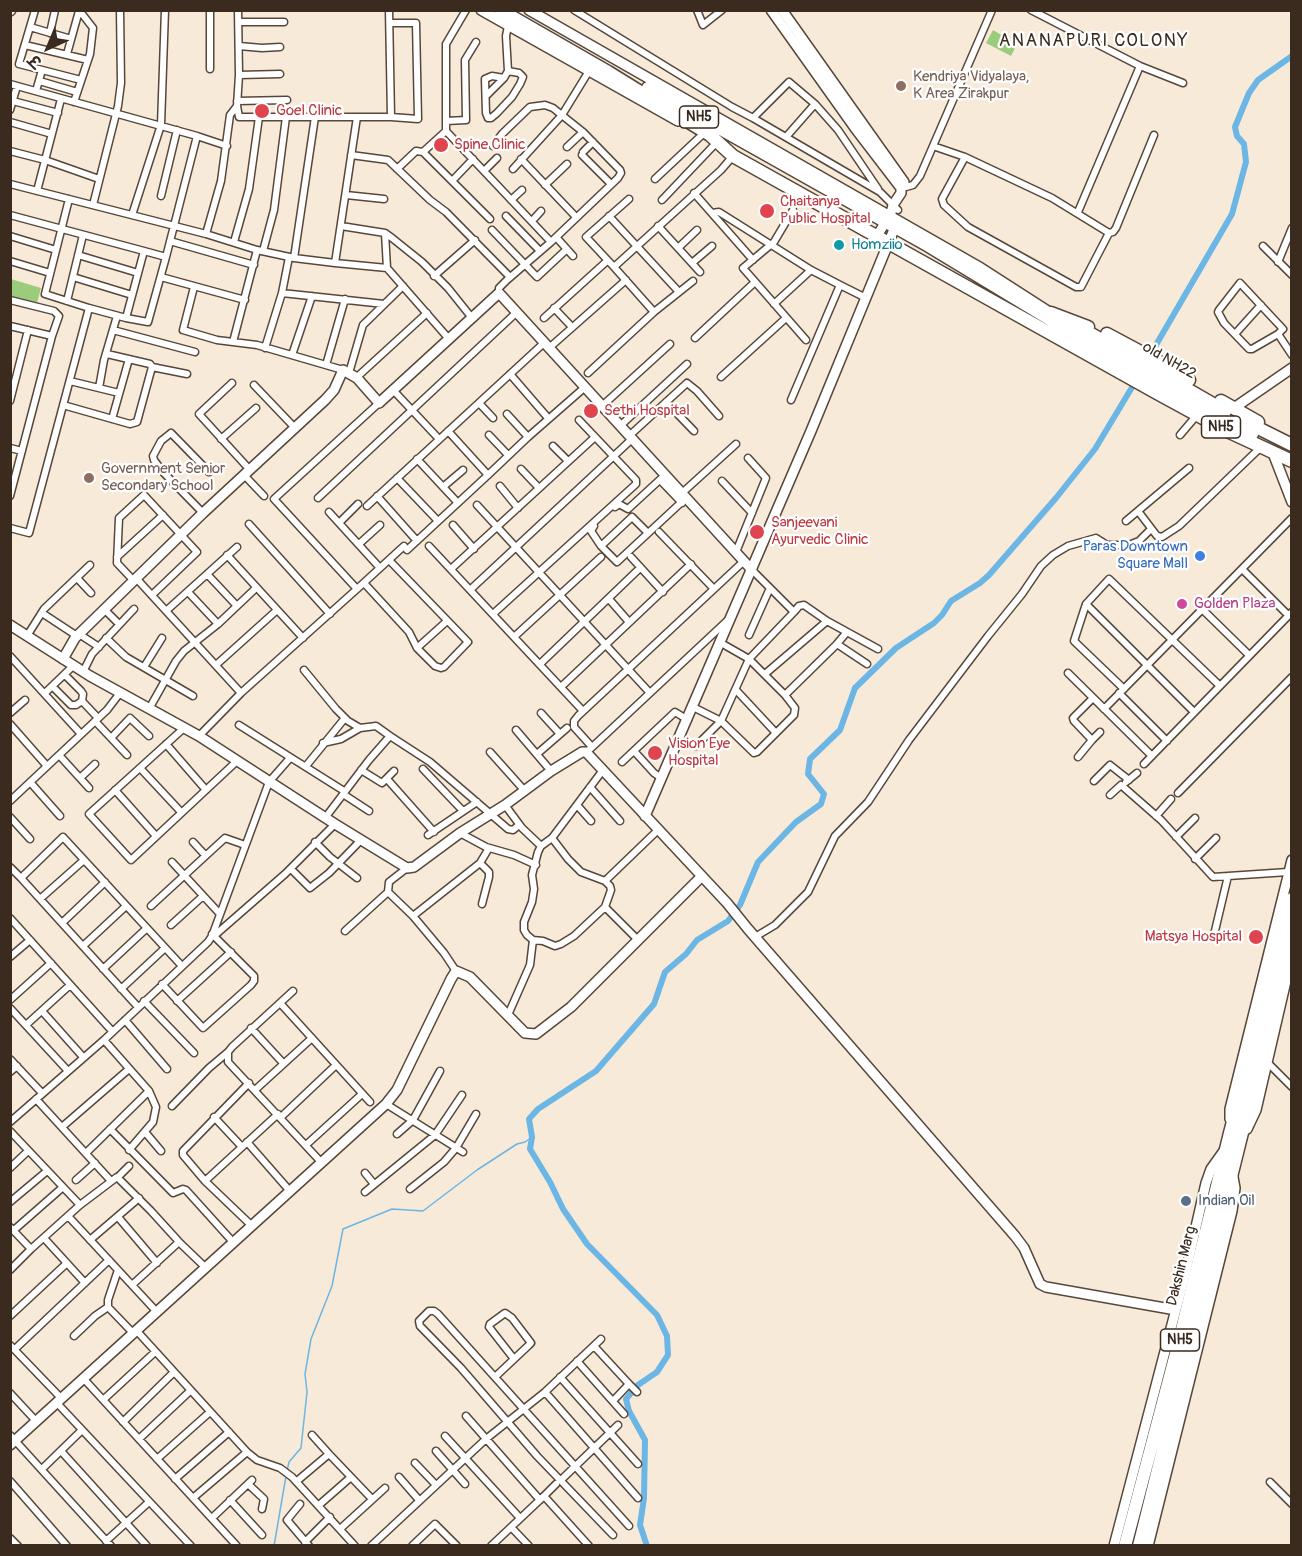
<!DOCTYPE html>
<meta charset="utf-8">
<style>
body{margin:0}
#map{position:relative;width:1302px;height:1556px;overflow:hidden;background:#f8ead8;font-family:Pangolin,"Playpen Sans Deva",sans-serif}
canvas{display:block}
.frame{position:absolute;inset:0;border:12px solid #3b2a1e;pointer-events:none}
.north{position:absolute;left:18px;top:18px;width:60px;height:60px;-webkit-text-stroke:4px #fff;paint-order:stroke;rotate:224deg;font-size:16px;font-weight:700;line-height:24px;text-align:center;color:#3b2a1e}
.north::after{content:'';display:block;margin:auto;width:21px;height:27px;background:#3b2a1e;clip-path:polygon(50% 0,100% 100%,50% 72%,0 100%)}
</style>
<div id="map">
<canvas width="1302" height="1556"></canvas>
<div class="frame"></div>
<div class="north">उ</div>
</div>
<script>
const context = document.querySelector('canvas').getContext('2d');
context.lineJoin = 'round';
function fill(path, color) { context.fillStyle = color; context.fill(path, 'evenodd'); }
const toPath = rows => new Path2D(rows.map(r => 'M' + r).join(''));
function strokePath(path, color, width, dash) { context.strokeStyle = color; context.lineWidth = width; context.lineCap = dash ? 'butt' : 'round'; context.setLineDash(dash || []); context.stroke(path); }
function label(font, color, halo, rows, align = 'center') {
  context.font = font + ' Pangolin,sans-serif'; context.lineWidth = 4.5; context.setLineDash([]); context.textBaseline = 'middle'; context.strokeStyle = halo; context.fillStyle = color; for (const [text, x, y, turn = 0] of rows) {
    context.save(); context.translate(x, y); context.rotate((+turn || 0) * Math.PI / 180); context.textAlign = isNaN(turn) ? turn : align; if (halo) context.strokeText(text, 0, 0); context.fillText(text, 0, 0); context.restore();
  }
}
fill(toPath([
 [993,30,1017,44,1011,56,986,43],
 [11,279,41,288,37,303,11,297]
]), '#9bcc7c');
strokePath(toPath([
 [287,1471,289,1462,301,1448,307,1392,305,1374,311,1339,332,1286,343,1229,392,1209,423,1211,477,1170,517,1144,525,1142,532,1137],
 [274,1546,286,1476]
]), '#6bb6e4', 1.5);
strokePath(toPath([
 [1149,357,1232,214,1246,162,1244,144,1237,136,1235,127,1249,93,1258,80,1292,56],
 [647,1546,640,1525,644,1498,645,1440,629,1411,626,1399,638,1385,657,1372,668,1355,667,1336,657,1315,587,1244,563,1209,550,1182,530,1149,532,1137,529,1119,538,1109,596,1071,654,1004,665,972,686,954,697,940,728,921,740,905,758,862,796,822,821,804,824,794,808,774,810,759,840,730,855,688,896,648,934,623,942,615,951,601,980,583,989,575,1056,498,1095,449,1137,379]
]), '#6bb6e4', 6);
const street = toPath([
 [35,10,19,64,81,80],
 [238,10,239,75,237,106,239,117,391,117,389,10],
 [574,10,732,107,753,118,880,192,898,210],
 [697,10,703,25,722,10],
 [1031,10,1140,66,1183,83],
 [239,22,284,22],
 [390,23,416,23,418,119,391,117],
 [30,27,71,39],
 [50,33,55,10],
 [25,45,88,60],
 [239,46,262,48,280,47],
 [67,54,79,11],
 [210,69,210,10],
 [508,71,519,73,523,77,520,84,512,97,497,113,491,118,488,118,486,113,485,79,492,76,504,78,508,71,506,36,508,26],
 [239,75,280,74],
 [43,82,77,92],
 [10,84,197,136,166,257,144,251,126,318,89,308,29,533,10,528],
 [36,91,42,70],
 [487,95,504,78],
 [13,101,58,113],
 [237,101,287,100],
 [74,102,90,54,93,28,79,10],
 [10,110,17,86],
 [753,118,789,82,815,104],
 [446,121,466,120,465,60,476,42],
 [10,122,52,134],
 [446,131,446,44,466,10],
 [197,136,227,146],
 [786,137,815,104,838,130,878,189],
 [493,146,502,134,530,107,545,105,553,108,583,132,620,170,621,173,618,178,551,242],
 [933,146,965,157,1052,198,1109,233,1113,232,1116,228,1154,135],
 [567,147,583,132],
 [10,151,45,160,99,179],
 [583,152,593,142],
 [351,155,388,160,430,200,446,212,510,277],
 [582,155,611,184],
 [965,157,942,199,944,205,968,227,1076,287,1081,287,1109,233],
 [521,159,576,217],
 [397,169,416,151,423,152],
 [513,169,562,115,589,71],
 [484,171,497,158],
 [655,179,703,134],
 [452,181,473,159],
 [10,184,206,234,221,181,230,115,237,106],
 [545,185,567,164],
 [906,187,913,185,920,176,992,10],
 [37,191,61,99],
 [694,193,753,260],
 [346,195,384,199],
 [161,196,177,130],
 [69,199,45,294,89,308],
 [511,200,522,190],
 [662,200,717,142],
 [93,205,118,106,121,83,120,10],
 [793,210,774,242,743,268,806,340],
 [1078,212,1140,66],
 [712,213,719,212,811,270,840,285],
 [10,215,144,251],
 [132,215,161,125,165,10],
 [506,216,540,251],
 [609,216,679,292],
 [490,219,423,152,446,131,551,242,507,280,499,288,499,293],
 [532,221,541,211],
 [341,226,385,233,392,238,422,262,448,288,472,318],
 [658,226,700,272],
 [492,230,537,277,567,249],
 [385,233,387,268],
 [206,234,257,250,294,258,315,117],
 [10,236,56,250],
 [556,237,573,256],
 [170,241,254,265],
 [234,242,249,189,259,117],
 [1263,246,1292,275],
 [678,248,697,230],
 [263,251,274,210,286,117],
 [78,255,138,273],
 [294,258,335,263,357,117],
 [10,261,50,273],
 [1278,262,1292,228],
 [335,263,387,268,449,339],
 [692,263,712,246],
 [614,267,586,237,629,199],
 [434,276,475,240],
 [73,277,132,295],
 [161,277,245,300],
 [1240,283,1283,329,1278,334,1252,349,1249,349,1224,323,1218,312,1219,310,1240,283],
 [194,287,183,330,217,340,257,345,343,370],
 [282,293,384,304],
 [10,300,54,311,59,316,52,336,10,496],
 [67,301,83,235],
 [774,304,811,270],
 [554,308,572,327],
 [654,312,614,267,721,170,733,156],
 [126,318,148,322,166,257],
 [544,318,607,261],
 [10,326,52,336],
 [113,330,195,352],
 [1235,334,1261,305],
 [1278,334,1292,355],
 [695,338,755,282],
 [233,342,257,250],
 [265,348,282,293,289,257],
 [549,348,626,280],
 [107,354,150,364,152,367,187,374],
 [292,355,312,296],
 [326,365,345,299],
 [349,373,363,325,403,286],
 [588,373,654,312,693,281],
 [510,374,548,418],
 [721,377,786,318],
 [356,378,427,313],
 [70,381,119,393],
 [232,383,199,414,250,470],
 [254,385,295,428],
 [99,388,104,360,117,316],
 [393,390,439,439],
 [791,400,840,285,866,298],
 [10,401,28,330],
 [666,402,694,431],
 [379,403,274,499,357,589,404,546],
 [479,403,493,418],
 [63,405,130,424,137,422,152,367],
 [602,406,670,344],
 [507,414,528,437],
 [112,419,129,359],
 [620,426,687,364],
 [448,431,488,475,528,437,584,388],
 [489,435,508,455],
 [1180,435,1197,415],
 [629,436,687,383,697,391,719,416],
 [221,439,256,408],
 [553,446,568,461],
 [10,448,22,451],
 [417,459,458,503],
 [521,469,539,488],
 [244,475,264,496],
 [397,478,438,521],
 [660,480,682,503],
 [722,481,752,513],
 [500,486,518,508],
 [443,487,463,470],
 [682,493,736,444],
 [377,496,417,541],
 [318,498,517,312],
 [477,505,650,693],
 [367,506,545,342],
 [615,507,619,504,628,509,665,475],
 [1138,511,1157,536,1162,537,1179,526,1261,447],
 [329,512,380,568],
 [203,513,163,472,154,460,153,456,161,441,171,433,209,472],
 [1126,521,1189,468],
 [340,522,358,504],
 [249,524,330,614],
 [453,525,474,549],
 [594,526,591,531,601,546,617,562,686,498],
 [659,532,714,589],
 [359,544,380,525],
 [429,546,583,711],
 [601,546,632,517,648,533],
 [407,550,488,475],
 [736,552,766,478,748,458],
 [227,555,303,638],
 [117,557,163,515],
 [631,557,663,592],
 [451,569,595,437],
 [1242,569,1288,615],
 [207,574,237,606],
 [77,578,91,593],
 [136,578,241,693],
 [133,580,117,563,119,518,144,495,197,552,152,595],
 [364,583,409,632,417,648,435,666,441,668,444,667,468,642,389,560],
 [470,590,632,439],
 [188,592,218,624],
 [609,599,629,622],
 [1086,604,1193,711],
 [104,609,119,624],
 [1202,609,1249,655],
 [166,611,237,547],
 [794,612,799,606,804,605,827,621],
 [42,613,77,636],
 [493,614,636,484,636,480,579,420],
 [79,634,99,647],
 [749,635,770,588],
 [27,636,44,609,90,565],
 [514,637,601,557],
 [106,638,126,657,193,696],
 [837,644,867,664],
 [417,648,447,621],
 [10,656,81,734],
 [540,664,640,568],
 [216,665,276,611],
 [144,667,162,638],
 [304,670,336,709,348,721,360,728,376,726,390,736],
 [83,672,92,654,134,609],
 [1068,673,1152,756],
 [765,674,827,621,878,649],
 [65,675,81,691,83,694,82,701,98,718],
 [53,687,71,705,76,705,82,701],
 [561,687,691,564],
 [1124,689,1074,641,1086,604,1109,579,1219,685],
 [736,690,776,733],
 [45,693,74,665],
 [1119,693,1167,741],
 [785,695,836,645,847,632],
 [693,707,721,721,754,753,757,752,794,715,795,708,785,695,749,659,794,612,752,570],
 [149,709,176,661,184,651,218,624,256,588],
 [1104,709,1292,518],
 [10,713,25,700],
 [541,713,560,734],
 [95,721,127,755],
 [10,724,47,766],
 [239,725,344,791],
 [184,728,89,814,131,860,237,761],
 [516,730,551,771],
 [199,736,241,693,357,589],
 [111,738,130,718,149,736],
 [1092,740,1100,732],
 [323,743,341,739,360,728],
 [166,744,206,790],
 [696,746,721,721,749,659,721,643],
 [592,747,574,727,574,721,578,716,744,561],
 [589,750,728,620],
 [634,751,654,773,660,777],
 [490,752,524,790],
 [537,754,567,728],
 [59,755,89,788],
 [1078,757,1092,740,1074,721,1073,718,1093,698],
 [622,762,675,712,688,720],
 [1144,764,1292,612],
 [306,766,345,718],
 [140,768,181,812],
 [423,769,463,811],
 [361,770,382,783,394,771],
 [603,770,552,838,568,859,581,872,605,881,658,830],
 [80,778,95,764],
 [387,779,434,832],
 [1094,781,1110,765,1129,780],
 [30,782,60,816],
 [1126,782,1137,773],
 [590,787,620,821],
 [115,790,156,836],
 [1178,793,1292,677],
 [343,794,369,811],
 [1110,795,1121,785,1161,820,1213,877,1288,872],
 [10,801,107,710,120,693],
 [505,805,522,828,541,846],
 [577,805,591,821],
 [1156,816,1171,799],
 [10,817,30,839],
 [325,818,369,760,390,736,430,762,508,829,513,830,519,825],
 [460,833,486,847,514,855,536,865],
 [428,835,477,802],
 [1176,837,1195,818],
 [552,838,541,846,538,852,532,875,534,889,532,902,524,922,524,930,527,935,533,940,543,941,555,946,561,944,574,936,605,907],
 [193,842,205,855],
 [315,842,330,857,357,878],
 [1195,859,1216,838],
 [172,862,220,914],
 [10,867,21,878],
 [407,868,389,882,388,892,413,916,444,953,456,971],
 [291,869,310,888,329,873,361,840],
 [605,881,610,886,611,890,605,907,638,940],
 [40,899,84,860],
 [482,904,489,877,489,872,480,863,489,848],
 [151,906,225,838,245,845],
 [413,916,480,863],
 [10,918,112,1031],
 [62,923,105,882],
 [171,925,203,896],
 [345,931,388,892],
 [1214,935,1228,876],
 [214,936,285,874,335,824],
 [755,937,775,925,808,892,835,836,868,802,909,740,988,636,1022,594,1041,566,1053,555,1068,546,1096,538,1107,545,1129,545,1139,541,1151,529],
 [83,946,126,906],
 [10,957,30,940],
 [103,969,147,928],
 [162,984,203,1028,251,985,254,981,254,976,212,934],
 [121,989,165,948],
 [293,991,232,1047,228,1052,228,1062,321,1162],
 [10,1000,51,963],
 [144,1001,194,1053],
 [177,1001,231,952],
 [280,1003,370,1102],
 [138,1007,21,878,63,837,181,965],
 [10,1008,68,1071],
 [42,1011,83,1057],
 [508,1015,530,965,533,940],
 [125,1020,167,1069],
 [26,1025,70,985],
 [251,1028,283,1063],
 [104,1040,149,1091,156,1107,153,1122,129,1150],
 [10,1059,42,1093],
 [1267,1062,1292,1087],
 [10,1072,17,1066],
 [249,1083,183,1151,183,1155,205,1181,251,1225],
 [255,1090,312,1038],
 [36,1099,111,1181],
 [386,1104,463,1152],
 [172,1106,209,1068,228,1052],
 [214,1117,242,1147],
 [280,1118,336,1065],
 [10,1122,104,1040,208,942,212,936,269,782,290,758],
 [62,1127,129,1069],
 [110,1129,173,1193,183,1189,186,1190,233,1242],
 [10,1131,80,1205],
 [145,1132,161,1151],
 [397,1134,413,1120,440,1071],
 [247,1142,289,1190],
 [306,1145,362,1094],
 [86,1153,149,1091],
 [10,1168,28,1151],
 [365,1173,374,1184],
 [118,1177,129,1166],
 [76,1180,95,1163],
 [205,1181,278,1114],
 [410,1189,444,1162,456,1148,476,1114],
 [365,1192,435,1135,462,1095],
 [10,1202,47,1171],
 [68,1216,156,1311],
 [118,1217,157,1263],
 [10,1227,31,1249,10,1270],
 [14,1230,63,1187],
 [44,1238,85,1283],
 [90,1240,139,1198],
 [31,1249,80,1205,117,1177,151,1211,181,1244,205,1267],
 [118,1270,108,1300,108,1307,133,1333],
 [132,1285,179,1242],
 [10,1316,67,1263],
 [136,1330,247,1452,257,1460,280,1468,292,1477,355,1546],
 [74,1336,95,1316,108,1307],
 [10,1345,61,1398],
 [594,1346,629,1384,613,1401],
 [15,1349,109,1260],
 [577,1361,624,1414],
 [495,1377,529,1345,531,1343,512,1318,505,1313,490,1324,489,1327,514,1359],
 [560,1377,638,1464],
 [83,1378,237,1546],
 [629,1384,637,1392],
 [545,1392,638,1498],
 [10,1393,36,1421],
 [103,1400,155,1352],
 [56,1402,191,1546],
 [466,1416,540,1500],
 [123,1422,174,1372],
 [10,1435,111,1546],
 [312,1435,329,1454],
 [445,1436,520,1518],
 [139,1439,190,1391],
 [61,1451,147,1546],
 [436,1451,465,1484],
 [157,1459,210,1412],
 [415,1463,436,1485],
 [42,1469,82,1430],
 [399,1477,419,1500],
 [175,1479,229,1432],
 [561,1480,618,1425],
 [10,1481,67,1546],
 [297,1481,329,1454,372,1499],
 [1270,1482,1292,1504],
 [248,1484,264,1499,262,1509],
 [544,1496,556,1484],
 [193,1498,247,1452],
 [230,1500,262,1535],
 [300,1504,287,1520,309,1546],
 [319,1505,351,1477],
 [212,1518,252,1480],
 [511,1527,529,1546],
 [340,1529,385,1488],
 [613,1535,537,1456,461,1368,420,1326,419,1321,429,1311,434,1311,438,1314,629,1526],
 [10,1538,18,1546],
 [106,1541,149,1502],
 [305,1542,330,1517],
 [371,1546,486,1439,545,1392,601,1339],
 [412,1546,435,1524,457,1546],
 [491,1546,544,1496,589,1546]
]);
const secondary = toPath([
 [481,10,678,121],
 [529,10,981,268,1051,313],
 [771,10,855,128,901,188,901,193,893,205,891,213,877,236],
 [782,10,904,182],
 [10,11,11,10],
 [1234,408,1292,368],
 [1273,453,1292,502],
 [10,625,90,676,199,736,335,824,407,868,414,867,460,833,505,805,551,771,582,752,586,752,727,903,748,929,1015,1236,1024,1248,1040,1284,1046,1287,1176,1310],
 [63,659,75,638,203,513,325,400,334,390,343,370,357,378,379,403,499,293,752,570],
 [645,816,811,431,895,227],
 [1230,1119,1230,1109,1292,860],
 [1247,1129,1256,1110,1289,968],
 [10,1445,386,1104,397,1090,451,979,456,971,470,977,525,1033,536,1034,571,1007,701,877],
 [1114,1546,1185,1275,1206,1183,1211,1169,1226,1148],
 [1148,1546,1232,1211,1235,1188,1233,1177]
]);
const highway = toPath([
 [500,10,608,72,710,135,733,156,1157,393,1223,429,1292,461],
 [648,88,929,246,1101,350,1252,434],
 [1051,313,1088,327],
 [1079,327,1225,411],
 [1107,334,1165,365,1189,380],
 [1221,401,1258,422],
 [1246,422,1292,445],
 [1125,1546,1177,1350,1230,1133,1292,899],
 [1139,1546,1292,932]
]);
strokePath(street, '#57473a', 9);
strokePath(secondary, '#57473a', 12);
strokePath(highway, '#57473a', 15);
strokePath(street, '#fff', 6);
strokePath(secondary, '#fff', 9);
strokePath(highway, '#fff', 12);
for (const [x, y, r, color] of [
 [901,86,6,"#8d6e63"],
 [262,111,8,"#e0444e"],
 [441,145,8,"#e0444e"],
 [767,211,8,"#e0444e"],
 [839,245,6,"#0f9aa8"],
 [591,411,8,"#e0444e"],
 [89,478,6,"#8d6e63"],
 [757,532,8,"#e0444e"],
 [1200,556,6,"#3f7fe0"],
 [1182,604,6,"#d1479c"],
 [655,753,8,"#e0444e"],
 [1256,937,8,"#e0444e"],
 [1186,1201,6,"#5c6f8a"]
]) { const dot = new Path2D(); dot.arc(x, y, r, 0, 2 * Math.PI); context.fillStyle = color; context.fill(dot); strokePath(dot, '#fff', 2); }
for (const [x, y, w] of [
 [699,117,39],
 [1221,427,39],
 [1180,1340,39]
]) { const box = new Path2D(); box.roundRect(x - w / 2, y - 11, w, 22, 4.5); context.fillStyle = '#fff'; context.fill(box); strokePath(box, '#3b2a1e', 1.5); }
label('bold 14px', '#3b2a1e', null, [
 ["NH5",699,117],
 ["NH5",1221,427],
 ["NH5",1180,1340]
]);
label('15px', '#785e54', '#fff', [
 ["Kendriya Vidyalaya,",913,77],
 ["K Area Zirakpur",913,94],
 ["Government Senior",101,469],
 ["Secondary School",101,486]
], 'left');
label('15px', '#be3a42', '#fff', [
 ["Goel Clinic",276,111],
 ["Spine Clinic",454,145],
 ["Chaitanya",780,202],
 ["Public Hospital",780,219],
 ["Sethi Hospital",604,411],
 ["Sanjeevani",771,523],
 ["Ayurvedic Clinic",771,540],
 ["Vision Eye",668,744],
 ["Hospital",668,761],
 ["Matsya Hospital",1242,937,"right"]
], 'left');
label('15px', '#0d838f', '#fff', [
 ["Homziio",851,245]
], 'left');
label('15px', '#3b2a1e', '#fff', [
 ["old NH22",1169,361,30],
 ["Dakshin Marg",1182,1266,-76]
]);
label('15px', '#366cbe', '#fff', [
 ["Paras Downtown",1188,547],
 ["Square Mall",1188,564]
], 'right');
label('15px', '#b23c85', '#fff', [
 ["Golden Plaza",1194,604]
], 'left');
label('15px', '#4e5e75', '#fff', [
 ["Indian Oil",1198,1201]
], 'left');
context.letterSpacing = '1.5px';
label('18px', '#3b2a1e', '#fff', [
 ["ANANAPURI COLONY",1094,41]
]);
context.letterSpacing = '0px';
</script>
